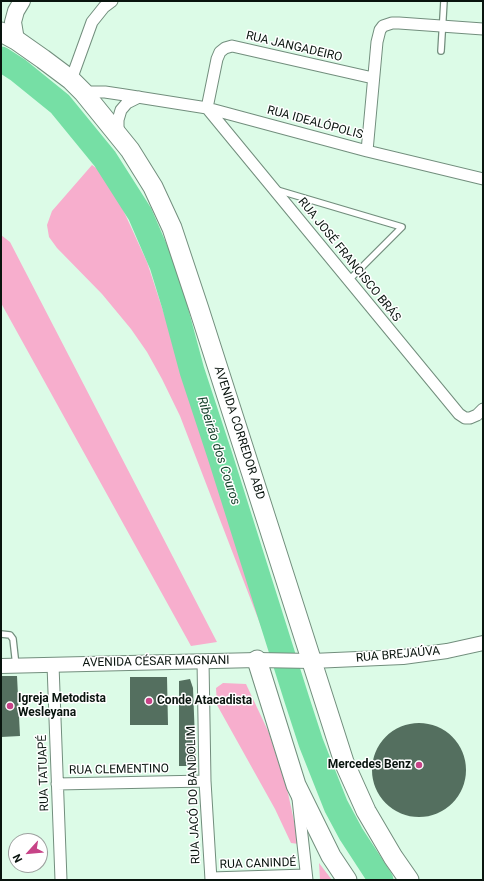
<!DOCTYPE html>
<meta charset="utf-8">
<style>
body{margin:0}
#map{position:relative;width:484px;height:881px;overflow:hidden;background:#dcfbe7;font-family:Roboto,sans-serif}
canvas{display:block}
.frame{position:absolute;inset:0;border:2px solid #09140e;pointer-events:none}
.north{position:absolute;left:8px;top:833px;width:40px;height:40px;box-sizing:border-box;background:#fff;border:1px solid #9da19f;border-radius:50%;rotate:243deg;font-size:11px;font-weight:700;line-height:16px;text-align:center;color:#09140e}
.north::after{content:'';display:block;margin:auto;width:14px;height:18px;background:#c74387;clip-path:polygon(50% 0,100% 100%,50% 72%,0 100%)}
</style>
<div id="map">
<canvas width="484" height="881"></canvas>
<div class="frame"></div>
<div class="north">N</div>
</div>
<script>
const context = document.querySelector('canvas').getContext('2d');
context.lineJoin = 'round';
function fill(path, color) { context.fillStyle = color; context.fill(path, 'evenodd'); }
const toPath = rows => new Path2D(rows.map(r => 'M' + r).join(''));
function strokePath(path, color, width, dash) { context.strokeStyle = color; context.lineWidth = width; context.lineCap = dash ? 'butt' : 'round'; context.setLineDash(dash || []); context.stroke(path); }
function label(font, color, halo, rows, align = 'center') {
  context.font = font + ' Roboto,sans-serif'; context.lineWidth = 3; context.setLineDash([]); context.textBaseline = 'middle'; context.strokeStyle = halo; context.fillStyle = color; for (const [text, x, y, turn = 0] of rows) {
    context.save(); context.translate(x, y); context.rotate((+turn || 0) * Math.PI / 180); context.textAlign = isNaN(turn) ? turn : align; if (halo) context.strokeText(text, 0, 0); context.fillText(text, 0, 0); context.restore();
  }
}
fill(toPath([
 [92,165,103,173,114,190,147,262,169,329,189,397,271,632,264,634,180,416,162,379,147,352,131,329,102,294,57,248,49,237,47,225,52,211],
 [1,235,10,242,217,642,191,646,1,303],
 [223,683,246,684,269,733,288,793,299,844,291,843,275,809,217,705,216,688],
 [319,863,332,880,320,880]
]), '#f7aecd');
strokePath(toPath([
 [1,59,18,70,60,104,105,159,140,214,162,265,174,304,192,371,220,456,297,700,311,743,336,806,351,834,381,880]
]), '#76dfa5', 25);
fill(toPath([
 [1,676,17,676,20,736,1,737],
 [130,677,167,677,168,725,130,725],
 [190,679,193,688,196,766,179,766,179,681],
 '372 770a47 47 0 1 1 94 0a47 47 0 1 1-94 0Z'
]), '#546f5f');
const service = toPath([
 [441,51,444,1],
 [277,190,402,227,349,280],
 [1,634,10,635,13,639,16,666]
]);
const minor = toPath([
 [373,78,232,46,225,48,220,52,217,59,207,108,459,414,465,418,470,418,477,415,483,409],
 [71,80,92,22,104,7,112,1],
 [83,92,105,92,125,95,207,108,367,151,483,179],
 [118,134,118,120,121,110,127,103,139,97],
 [367,151,377,42,380,30,383,26,392,23,399,23,483,29],
 [203,661,205,781,211,880],
 [53,665,61,880],
 [57,784,205,781],
 [298,799,307,880],
 [211,878,306,875]
]);
const tertiary = toPath([
 [1,666,257,660,312,661,403,657,447,651,483,643]
]);
const secondary = toPath([
 [16,40,13,22,16,11,22,1]
]);
const trunk = toPath([
 [1,32,16,40,43,59,71,80,83,92,130,150,153,187,172,228,199,309,344,762,366,811,393,857,409,880],
 [257,660,296,785,331,856,347,880]
]);
strokePath(service, '#728e7d', 8);
strokePath(minor, '#728e7d', 13);
strokePath(tertiary, '#728e7d', 16);
strokePath(secondary, '#728e7d', 18);
strokePath(trunk, '#728e7d', 21);
strokePath(service, '#fff', 5.5);
strokePath(minor, '#fff', 11);
strokePath(tertiary, '#fff', 14);
strokePath(secondary, '#fff', 16);
strokePath(trunk, '#fff', 19);
for (const [x, y, r, color] of [
 [149,701,4,"#c74387"],
 [10,706,4,"#c74387"],
 [419,765,4,"#c74387"]
]) { const dot = new Path2D(); dot.arc(x, y, r, 0, 2 * Math.PI); context.fillStyle = color; context.fill(dot); strokePath(dot, '#fff', 1.5); }
label('12px', '#09140e', '#fff', [
 ["RUA JANGADEIRO",294,47,13],
 ["RUA IDEALÓPOLIS",315,123,15],
 ["RUA JOSÉ FRANCISCO BRÁS",349,260,51],
 ["AVENIDA CORREDOR ABD",239,433,72],
 ["RUA BREJAÚVA",398,655,-5],
 ["AVENIDA CÉSAR MAGNANI",156,662,-1],
 ["RUA CLEMENTINO",119,770,-1],
 ["RUA TATUAPÉ",44,773,-92],
 ["RUA JACÓ DO BANDOLIM",194,795,-92],
 ["RUA CANINDÉ",258,864,-2]
]);
label('bold 12px', '#09140e', '#fff', [
 ["Igreja Metodista",18,699],
 ["Wesleyana",18,713],
 ["Conde Atacadista",157,701],
 ["Mercedes Benz",411,765,"right"]
], 'left');
label('italic 13px', '#123f28', '#fff', [
 ["Ribeirão dos Couros",218,451,72]
]);
</script>
